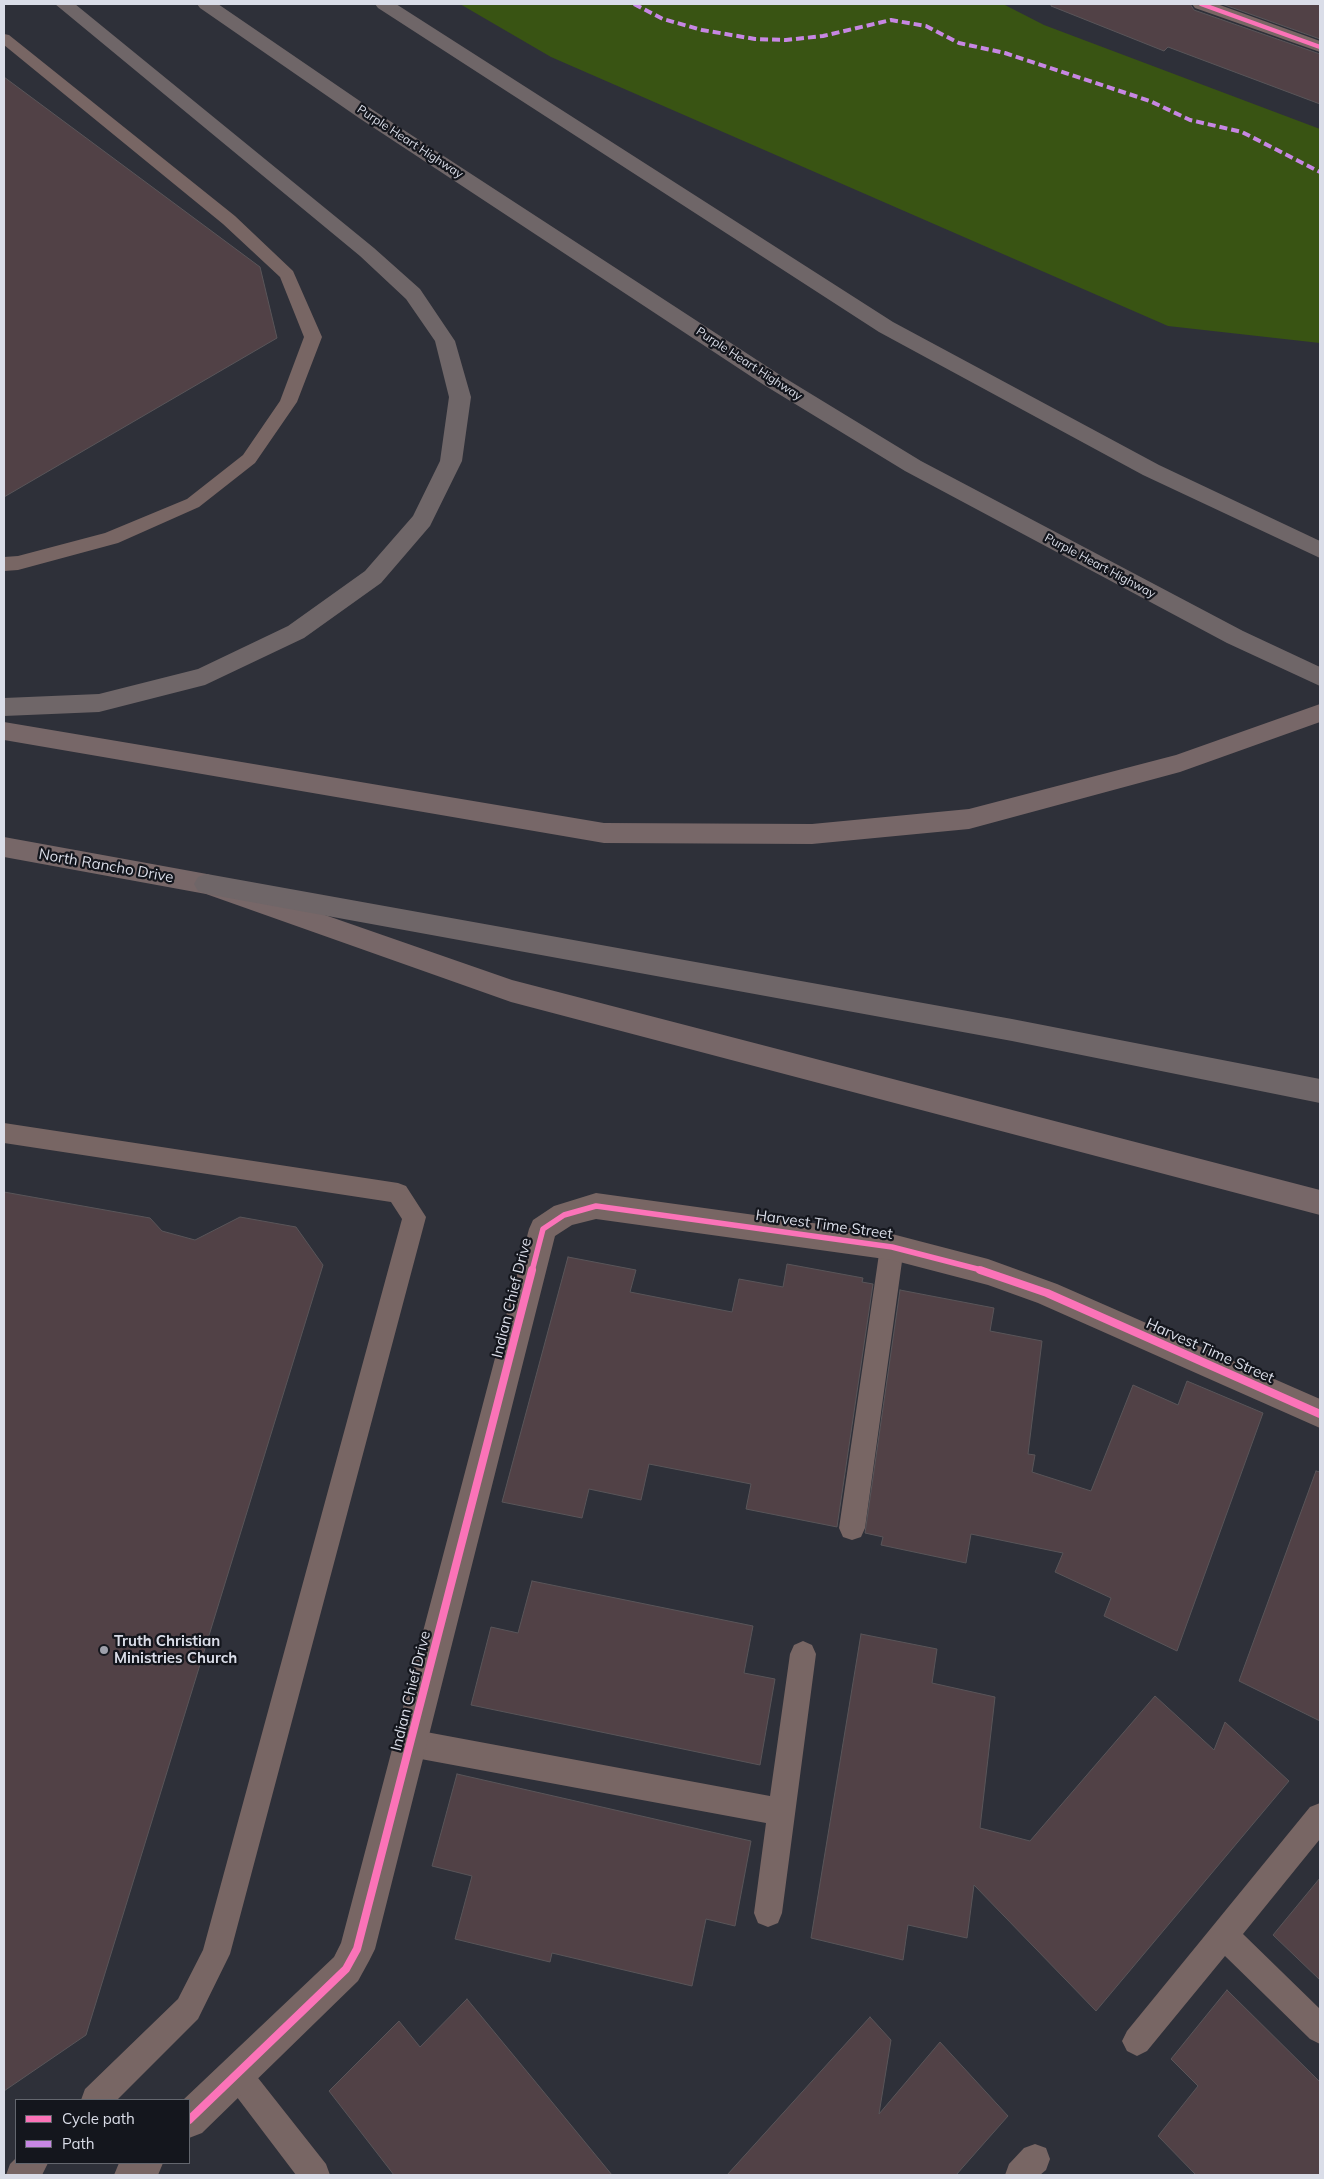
<!DOCTYPE html>
<style>
body{margin:0}
#map{position:relative;width:1324px;height:2179px;overflow:hidden;background:#2e3039;font-family:Mulish,sans-serif}
canvas{display:block}
.frame{position:absolute;inset:0;border:5px solid #dadde8;pointer-events:none}
.legend{position:absolute;left:15px;top:2099px;width:175px;height:65px;box-sizing:border-box;background:#14161d;border:1px solid #63666e;margin:0;padding:6px 9px;list-style:none;font-size:15px;color:#dadde8}
.legend li{display:flex;align-items:center;gap:10px;height:25px}
.legend b{width:25px;border:1px solid #63666e}
</style>
<div id="map">
<canvas width="1324" height="2179"></canvas>
<div class="frame"></div>
<ul class="legend">
<li><b style="height:6px;background:#fb73b8"></b>Cycle path</li>
<li><b style="height:6px;background:#c787e3"></b>Path</li>
</ul>
</div>
<script>
const context = document.querySelector('canvas').getContext('2d');
context.lineJoin = 'round';
function fill(path, color) { context.fillStyle = color; context.fill(path, 'evenodd'); }
const toPath = rows => new Path2D(rows.map(r => 'M' + r).join(''));
function strokePath(path, color, width, dash) { context.strokeStyle = color; context.lineWidth = width; context.lineCap = dash ? 'butt' : 'round'; context.setLineDash(dash || []); context.stroke(path); }
function label(font, color, halo, rows, align = 'center') {
  context.font = font + ' Mulish,sans-serif'; context.lineWidth = 4.5; context.setLineDash([]); context.textBaseline = 'middle'; context.strokeStyle = halo; context.fillStyle = color; for (const [text, x, y, turn = 0] of rows) {
    context.save(); context.translate(x, y); context.rotate((+turn || 0) * Math.PI / 180); context.textAlign = isNaN(turn) ? turn : align; if (halo) context.strokeText(text, 0, 0); context.fillText(text, 0, 0); context.restore();
  }
}
fill(toPath([
 [460,4,1003,4,1044,25,1320,129,1320,343,1168,326,551,57]
]), '#395413');
const building = toPath([
 [1051,4,1190,4,1194,10,1320,54,1320,104,1168,47,1164,51,1051,6,1051,4],
 [1222,4,1320,4,1320,39,1222,4],
 [4,77,260,267,277,338,4,497,4,77],
 [4,1192,150,1218,162,1231,195,1240,240,1217,296,1227,323,1265,86,2035,4,2091,4,1192],
 [568,1257,636,1270,630,1292,732,1312,739,1279,783,1287,787,1264,863,1278,862,1282,873,1284,837,1527,746,1509,751,1484,649,1464,641,1500,589,1489,582,1518,502,1502,568,1257],
 [900,1290,994,1308,990,1331,1042,1341,1028,1454,1035,1455,1032,1472,1091,1491,1133,1385,1178,1405,1187,1381,1263,1413,1177,1651,1104,1616,1111,1598,1055,1572,1063,1553,971,1534,966,1563,881,1545,883,1537,865,1533,900,1290],
 [1316,1471,1320,1472,1320,1721,1239,1681,1316,1471],
 [532,1581,753,1626,744,1673,775,1679,760,1765,471,1705,491,1627,518,1633,532,1581],
 [861,1634,937,1649,932,1683,995,1697,980,1828,1030,1841,1155,1696,1214,1750,1225,1722,1289,1781,1096,2011,974,1885,967,1938,908,1925,903,1960,811,1938,861,1634],
 [457,1774,751,1841,735,1926,706,1919,692,1986,552,1953,550,1962,455,1939,472,1876,432,1866,457,1774],
 [1320,1878,1320,1980,1273,1935,1320,1878],
 [1227,1990,1320,2082,1320,2175,1196,2175,1158,2136,1198,2086,1171,2059,1227,1990],
 [467,1999,538,2085,612,2175,394,2175,329,2091,399,2021,420,2047,467,1999],
 [870,2017,891,2040,879,2114,940,2042,1008,2116,956,2175,727,2175,870,2017]
]);
fill(building, '#514146');
strokePath(building, '#595559', 1);
fill(toPath([
 [4,34,9,35,235,216,293,271,322,337,297,402,255,463,199,507,118,543,18,570,4,571,4,557,18,556,105,533,187,499,243,455,280,401,304,337,280,277,223,224,4,45,4,34],
 [4,1123,398,1183,406,1186,426,1217,230,1954,198,2019,117,2100,81,2100,85,2089,178,1999,203,1950,402,1219,391,1202,4,1143,4,1123],
 [892,1236,900,1240,904,1247,865,1528,861,1537,852,1540,843,1537,839,1528,880,1247,884,1240,892,1236],
 [803,1641,812,1645,816,1654,782,1913,778,1923,768,1927,758,1923,754,1913,766,1823,410,1757,400,1753,396,1743,400,1733,410,1729,770,1796,790,1654,794,1645,803,1641],
 [1320,1803,1320,1839,1243,1934,1320,2009,1320,2044,1310,2039,1225,1956,1147,2051,1137,2056,1127,2051,1122,2041,1127,2031,1310,1807,1320,1803],
 [237,2059,247,2064,326,2164,330,2175,296,2175,227,2084,222,2074,227,2064,237,2059],
 [1035,2144,1046,2148,1050,2159,1046,2170,1040,2175,1005,2175,1009,2164,1024,2148,1035,2144],
 [16,2158,16,2163,48,2163,42,2175,6,2175,10,2164,16,2158]
]), '#786664');
fill(toPath([
 [1192,4,1217,4,1320,41,1320,52,1195,8,1192,4],
 [596,1193,892,1234,988,1259,1057,1284,1320,1399,1320,1428,1038,1303,988,1285,892,1260,596,1219,572,1225,555,1236,375,1949,369,1961,358,1981,202,2133,189,2138,189,2100,183,2100,334,1957,341,1943,529,1229,533,1220,554,1206,596,1193],
 [119,2163,163,2163,158,2175,114,2175,119,2163]
]), '#786664');
fill(toPath([
 [1320,704,1320,722,1180,772,969,829,812,844,604,843,4,740,4,722,604,823,812,824,969,809,1176,755,1320,704],
 [4,837,207,874,512,980,1320,1190,1320,1215,511,1002,206,894,4,857,4,837]
]), '#776768');
fill(toPath([
 [55,4,75,4,374,248,420,289,455,341,471,397,462,461,430,526,381,583,304,638,205,685,99,712,4,716,4,698,99,694,198,669,288,626,365,571,413,516,440,461,449,397,435,341,406,299,360,256,55,4],
 [197,4,218,4,373,110,780,375,921,461,1243,631,1320,667,1320,686,1227,643,905,471,764,385,359,118,200,8,197,4],
 [375,4,396,4,893,322,1159,465,1320,541,1320,558,1143,475,879,332,378,8,375,4],
 [207,874,1012,1019,1320,1079,1320,1103,1012,1041,207,894,198,891,194,884,198,877,207,874]
]), '#6f6668');
strokePath(toPath([
 [634,4,663,19,702,30,755,39,786,40,823,36,891,20,926,26,959,43,1005,53,1150,101,1190,120,1242,132,1320,172]
]), '#c787e3', 4, [8, 4]);
strokePath(toPath([
 [1201,4,1320,47]
]), '#fb73b8', 4.5);
strokePath(toPath([
 [532,1271,543,1229,564,1215,596,1206,892,1247,985,1271]
]), '#fb73b8', 5.5);
strokePath(toPath([
 [980,1270,1047,1293,1320,1414],
 [189,2120,346,1969,357,1949,532,1270]
]), '#fb73b8', 8);
for (const [x, y, r, color] of [
 [104,1650,5,"#9ea0ab"]
]) { const dot = new Path2D(); dot.arc(x, y, r, 0, 2 * Math.PI); context.fillStyle = color; context.fill(dot); strokePath(dot, '#14161d', 2); }
label('12px', '#dadde8', '#14161d', [
 ["Purple Heart Highway",410,142,33],
 ["Purple Heart Highway",749,364,33],
 ["Purple Heart Highway",1100,566,28]
]);
label('15px', '#dadde8', '#14161d', [
 ["North Rancho Drive",106,866,10],
 ["Harvest Time Street",824,1225,8],
 ["Indian Chief Drive",512,1298,-76],
 ["Harvest Time Street",1210,1351,24],
 ["Indian Chief Drive",411,1691,-76]
]);
label('bold 15px', '#dadde8', '#14161d', [
 ["Truth Christian",114,1641],
 ["Ministries Church",114,1658]
], 'left');
</script>
